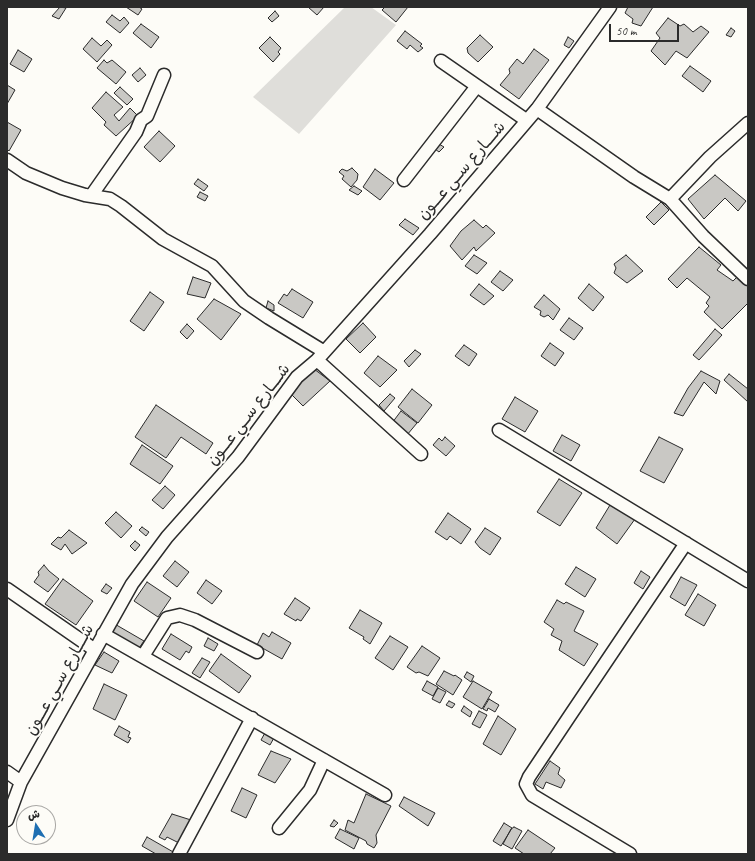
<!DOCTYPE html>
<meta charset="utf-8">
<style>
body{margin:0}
#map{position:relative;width:755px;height:861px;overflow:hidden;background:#fdfcf7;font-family:Caveat,"Playpen Sans Arabic",sans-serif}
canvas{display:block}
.frame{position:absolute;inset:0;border:8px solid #2b2b2b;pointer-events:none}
.north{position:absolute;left:16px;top:805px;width:40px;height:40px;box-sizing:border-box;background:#fdfcf7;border:1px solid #a9a8a5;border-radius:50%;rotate:348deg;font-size:11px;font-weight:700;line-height:16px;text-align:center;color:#2b2b2b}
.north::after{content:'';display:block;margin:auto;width:14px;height:18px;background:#1f6fb2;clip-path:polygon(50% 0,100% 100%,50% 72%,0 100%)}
.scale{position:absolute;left:609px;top:24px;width:70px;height:18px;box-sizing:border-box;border:2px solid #2b2b2b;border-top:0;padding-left:5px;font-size:12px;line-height:14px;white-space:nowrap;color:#2b2b2b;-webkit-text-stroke:3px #fdfcf7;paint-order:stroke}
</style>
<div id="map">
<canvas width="755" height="861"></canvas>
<div class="frame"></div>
<div class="north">ش</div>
<div class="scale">50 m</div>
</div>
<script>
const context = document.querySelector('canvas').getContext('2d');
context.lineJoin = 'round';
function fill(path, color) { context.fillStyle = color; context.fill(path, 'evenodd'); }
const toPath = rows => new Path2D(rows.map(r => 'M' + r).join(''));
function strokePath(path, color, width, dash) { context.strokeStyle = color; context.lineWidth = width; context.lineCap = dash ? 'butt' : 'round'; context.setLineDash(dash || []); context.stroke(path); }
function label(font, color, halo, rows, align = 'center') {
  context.font = font + ' Caveat,"Playpen Sans Arabic",sans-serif'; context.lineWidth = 4; context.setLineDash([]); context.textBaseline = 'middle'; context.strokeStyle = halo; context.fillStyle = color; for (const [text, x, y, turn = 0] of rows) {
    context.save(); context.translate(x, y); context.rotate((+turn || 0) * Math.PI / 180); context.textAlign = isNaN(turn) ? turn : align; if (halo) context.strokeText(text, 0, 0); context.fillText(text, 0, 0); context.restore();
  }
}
fill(toPath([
 [345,7,371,7,396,25,299,134,253,97]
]), '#dfdeda');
const building = toPath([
 [60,7,66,8,59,19,52,16,60,7],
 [126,7,139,7,142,9,138,15,126,7],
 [308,7,324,7,317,15,308,7],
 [385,7,408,7,396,22,382,10,385,7],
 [628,7,653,7,641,26,632,23,633,19,625,13,628,7],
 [275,11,279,16,272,22,268,18,275,11],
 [112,15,120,21,124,17,129,23,120,33,106,22,112,15],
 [668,18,680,26,684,24,693,32,701,26,709,32,687,58,676,51,665,65,651,51,660,38,656,33,668,18],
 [141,24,159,37,151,48,133,33,141,24],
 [731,28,735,31,731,37,726,35,731,28],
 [405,31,422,44,420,46,423,48,418,52,410,45,407,49,397,41,405,31],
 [480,35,493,47,478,62,468,53,467,48,480,35],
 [270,37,281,48,278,52,280,54,273,62,259,48,270,37],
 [568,37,574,41,569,48,564,45,568,37],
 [92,38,101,46,107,40,112,45,97,62,83,49,92,38],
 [534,49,549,60,519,99,500,85,510,73,509,69,517,59,523,64,534,49],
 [18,50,32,59,24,72,10,64,18,50],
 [104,60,107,63,112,60,126,72,116,84,97,68,104,60],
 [690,66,711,81,703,92,682,76,690,66],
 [140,68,146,75,138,82,132,75,140,68],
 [7,85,15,90,7,104,7,85],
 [120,87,133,99,127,105,114,93,120,87],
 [106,92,123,107,114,115,119,121,130,108,138,116,116,136,104,125,106,122,92,108,106,92],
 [7,122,21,130,9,151,7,149,7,122],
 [159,131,175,146,160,162,144,147,159,131],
 [439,144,444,147,439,152,435,149,439,144],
 [352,168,358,174,357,180,351,187,342,179,344,176,339,172,342,169,347,171,352,168],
 [375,169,394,183,380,200,363,187,375,169],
 [715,175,746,201,738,211,725,198,704,219,688,199,715,175],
 [198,179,208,186,204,191,194,184,198,179],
 [354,186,362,191,358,195,349,190,354,186],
 [200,192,208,196,205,201,197,197,200,192],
 [661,202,669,210,654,225,646,217,661,202],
 [405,219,419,228,413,235,399,225,405,219],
 [474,220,483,228,486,225,495,233,476,251,474,247,462,260,450,246,461,231,474,220],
 [699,247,721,265,717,270,733,281,737,277,748,286,748,303,722,329,704,312,709,306,706,303,710,297,687,278,677,288,668,279,699,247],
 [474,255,487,263,477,274,465,266,474,255],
 [626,255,643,271,627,283,614,273,616,268,614,264,626,255],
 [500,271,513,280,503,291,491,282,500,271],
 [193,277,211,283,205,298,187,294,193,277],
 [479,284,494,296,484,305,470,295,479,284],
 [589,284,604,297,593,311,578,298,589,284],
 [292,289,313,302,303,318,278,303,284,294,287,296,292,289],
 [150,292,164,302,144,331,130,321,150,292],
 [544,295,560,309,553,320,548,315,544,317,540,315,541,311,534,307,544,295],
 [214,299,241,314,221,340,197,319,214,299],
 [268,301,274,305,274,311,266,308,268,301],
 [569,318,583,328,574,340,560,330,569,318],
 [363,323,376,337,360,353,346,339,363,323],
 [187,324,194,331,187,339,180,332,187,324],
 [715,329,722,335,699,360,693,355,715,329],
 [550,343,564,353,555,366,541,356,550,343],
 [464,345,477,354,469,366,455,356,464,345],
 [415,350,421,354,409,367,404,361,415,350],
 [378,356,397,370,380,387,364,373,378,356],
 [314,369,330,381,303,406,290,393,314,369],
 [701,371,720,381,716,394,704,382,683,416,674,413,688,388,701,371],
 [729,374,748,389,748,402,724,380,729,374],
 [412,389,432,405,418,423,398,407,412,389],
 [390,394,395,398,384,411,379,405,390,394],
 [515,397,538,411,525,432,502,419,515,397],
 [156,405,213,443,206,454,181,437,166,458,135,437,156,405],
 [401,411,417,423,407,435,392,423,401,411],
 [562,435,580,445,571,461,553,451,562,435],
 [445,437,455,446,446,456,433,445,439,438,442,441,445,437],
 [659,437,683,449,664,483,640,471,659,437],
 [142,445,173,466,160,484,130,464,142,445],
 [559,479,582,493,560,526,537,512,559,479],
 [165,486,175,495,163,509,152,500,165,486],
 [610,505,635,519,617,544,596,528,610,505],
 [116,512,132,526,121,538,105,523,116,512],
 [448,513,471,529,461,544,450,536,447,540,435,532,448,513],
 [142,527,149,532,146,536,139,530,142,527],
 [485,528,501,538,490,555,480,548,475,542,485,528],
 [69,530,87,543,72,554,65,544,61,550,51,544,58,537,61,538,69,530],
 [135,541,140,545,135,551,130,546,135,541],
 [175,561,189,572,177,587,163,576,175,561],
 [44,565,49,571,59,579,48,592,34,582,39,575,38,572,44,565],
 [576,567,596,579,585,597,565,584,576,567],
 [641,571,650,577,643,589,634,583,641,571],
 [681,577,697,585,685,606,670,597,681,577],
 [63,579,93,601,76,625,45,604,63,579],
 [206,580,222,591,212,604,197,593,206,580],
 [147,582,171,598,158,617,134,601,147,582],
 [106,584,112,588,107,594,101,591,106,584],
 [698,594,716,605,704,626,685,615,698,594],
 [295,598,310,608,301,621,297,619,296,621,284,614,295,598],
 [557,600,564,604,566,602,584,611,574,631,598,644,584,666,559,650,562,641,551,635,554,629,544,622,557,600],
 [360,610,382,623,370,644,363,639,364,637,349,628,360,610],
 [113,623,144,641,139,648,108,631,113,623],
 [272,632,291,643,282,659,257,645,263,633,269,637,272,632],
 [171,634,192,647,189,653,186,651,180,660,162,649,171,634],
 [390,636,408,647,393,670,375,658,390,636],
 [208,638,218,644,214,651,204,646,208,638],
 [422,646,440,658,428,676,419,672,416,673,407,667,422,646],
 [104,652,119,661,112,673,95,665,104,652],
 [221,654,251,676,239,693,209,671,221,654],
 [202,658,210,662,200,678,192,673,202,658],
 [444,671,454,676,455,675,462,680,453,695,436,684,444,671],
 [467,672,474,676,471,682,464,677,467,672],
 [427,681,438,687,433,696,422,690,427,681],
 [473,681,492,692,482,709,463,697,473,681],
 [104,684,127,695,115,720,93,709,104,684],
 [438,688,446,692,440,703,432,699,438,688],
 [489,699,499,705,495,712,488,708,487,711,483,709,489,699],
 [449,701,455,704,452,708,446,705,449,701],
 [464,706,472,712,470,717,461,711,464,706],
 [479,711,487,715,480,728,472,724,479,711],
 [498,716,516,729,501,755,483,744,498,716],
 [119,726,130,732,128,737,131,738,128,743,114,735,119,726],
 [266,731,275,736,270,745,261,740,266,731],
 [271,751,291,759,275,783,258,775,271,751],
 [550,761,560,768,558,774,565,780,561,788,546,782,543,789,535,784,550,761],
 [242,788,257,795,246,818,231,811,242,788],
 [366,794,391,806,376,835,377,843,374,848,367,844,366,841,345,830,348,820,354,823,366,794],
 [404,797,435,813,428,826,399,806,404,797],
 [172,814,191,820,179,843,167,837,165,840,159,837,172,814],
 [334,820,338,823,334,827,330,826,334,820],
 [504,823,512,828,501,846,493,841,504,823],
 [514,827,522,831,512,849,503,844,511,829,514,827],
 [340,829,359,838,354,849,335,838,340,829],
 [528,830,555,848,550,854,524,854,515,848,528,830],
 [147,837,175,853,174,854,156,854,142,846,147,837]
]);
fill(building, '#c9c8c4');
strokePath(building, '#2b2b2b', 1);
const minor = toPath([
 [441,61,526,120],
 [537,109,634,177,670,199,703,236,748,279],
 [7,160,26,173,62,188,85,195,110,199,121,206,163,239,212,266,244,301,269,318,323,351],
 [404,180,477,86],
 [91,196,136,132,141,120,147,116,164,75],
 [670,199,710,157,748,123],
 [317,360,421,454],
 [499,430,748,581],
 [7,589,95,650],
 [103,634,385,795],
 [143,656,167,618,180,615,195,620,257,652],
 [7,772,21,782],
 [7,820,21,782,132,584,167,537,238,457,297,377,317,360,430,234,537,109,610,7],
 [279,828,310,790,324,760],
 [179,854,252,718],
 [630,854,532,795,526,784,529,777,569,717,686,543]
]);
strokePath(minor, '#2b2b2b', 15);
strokePath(minor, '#fdfcf7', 12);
label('16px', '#2b2b2b', '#fdfcf7', [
 ["شــــارع ســي عـــون",462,171,-49],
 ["شــــارع ســي عـــون",249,415,-52],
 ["شــــارع ســي عـــون",60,680,-61]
]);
</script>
